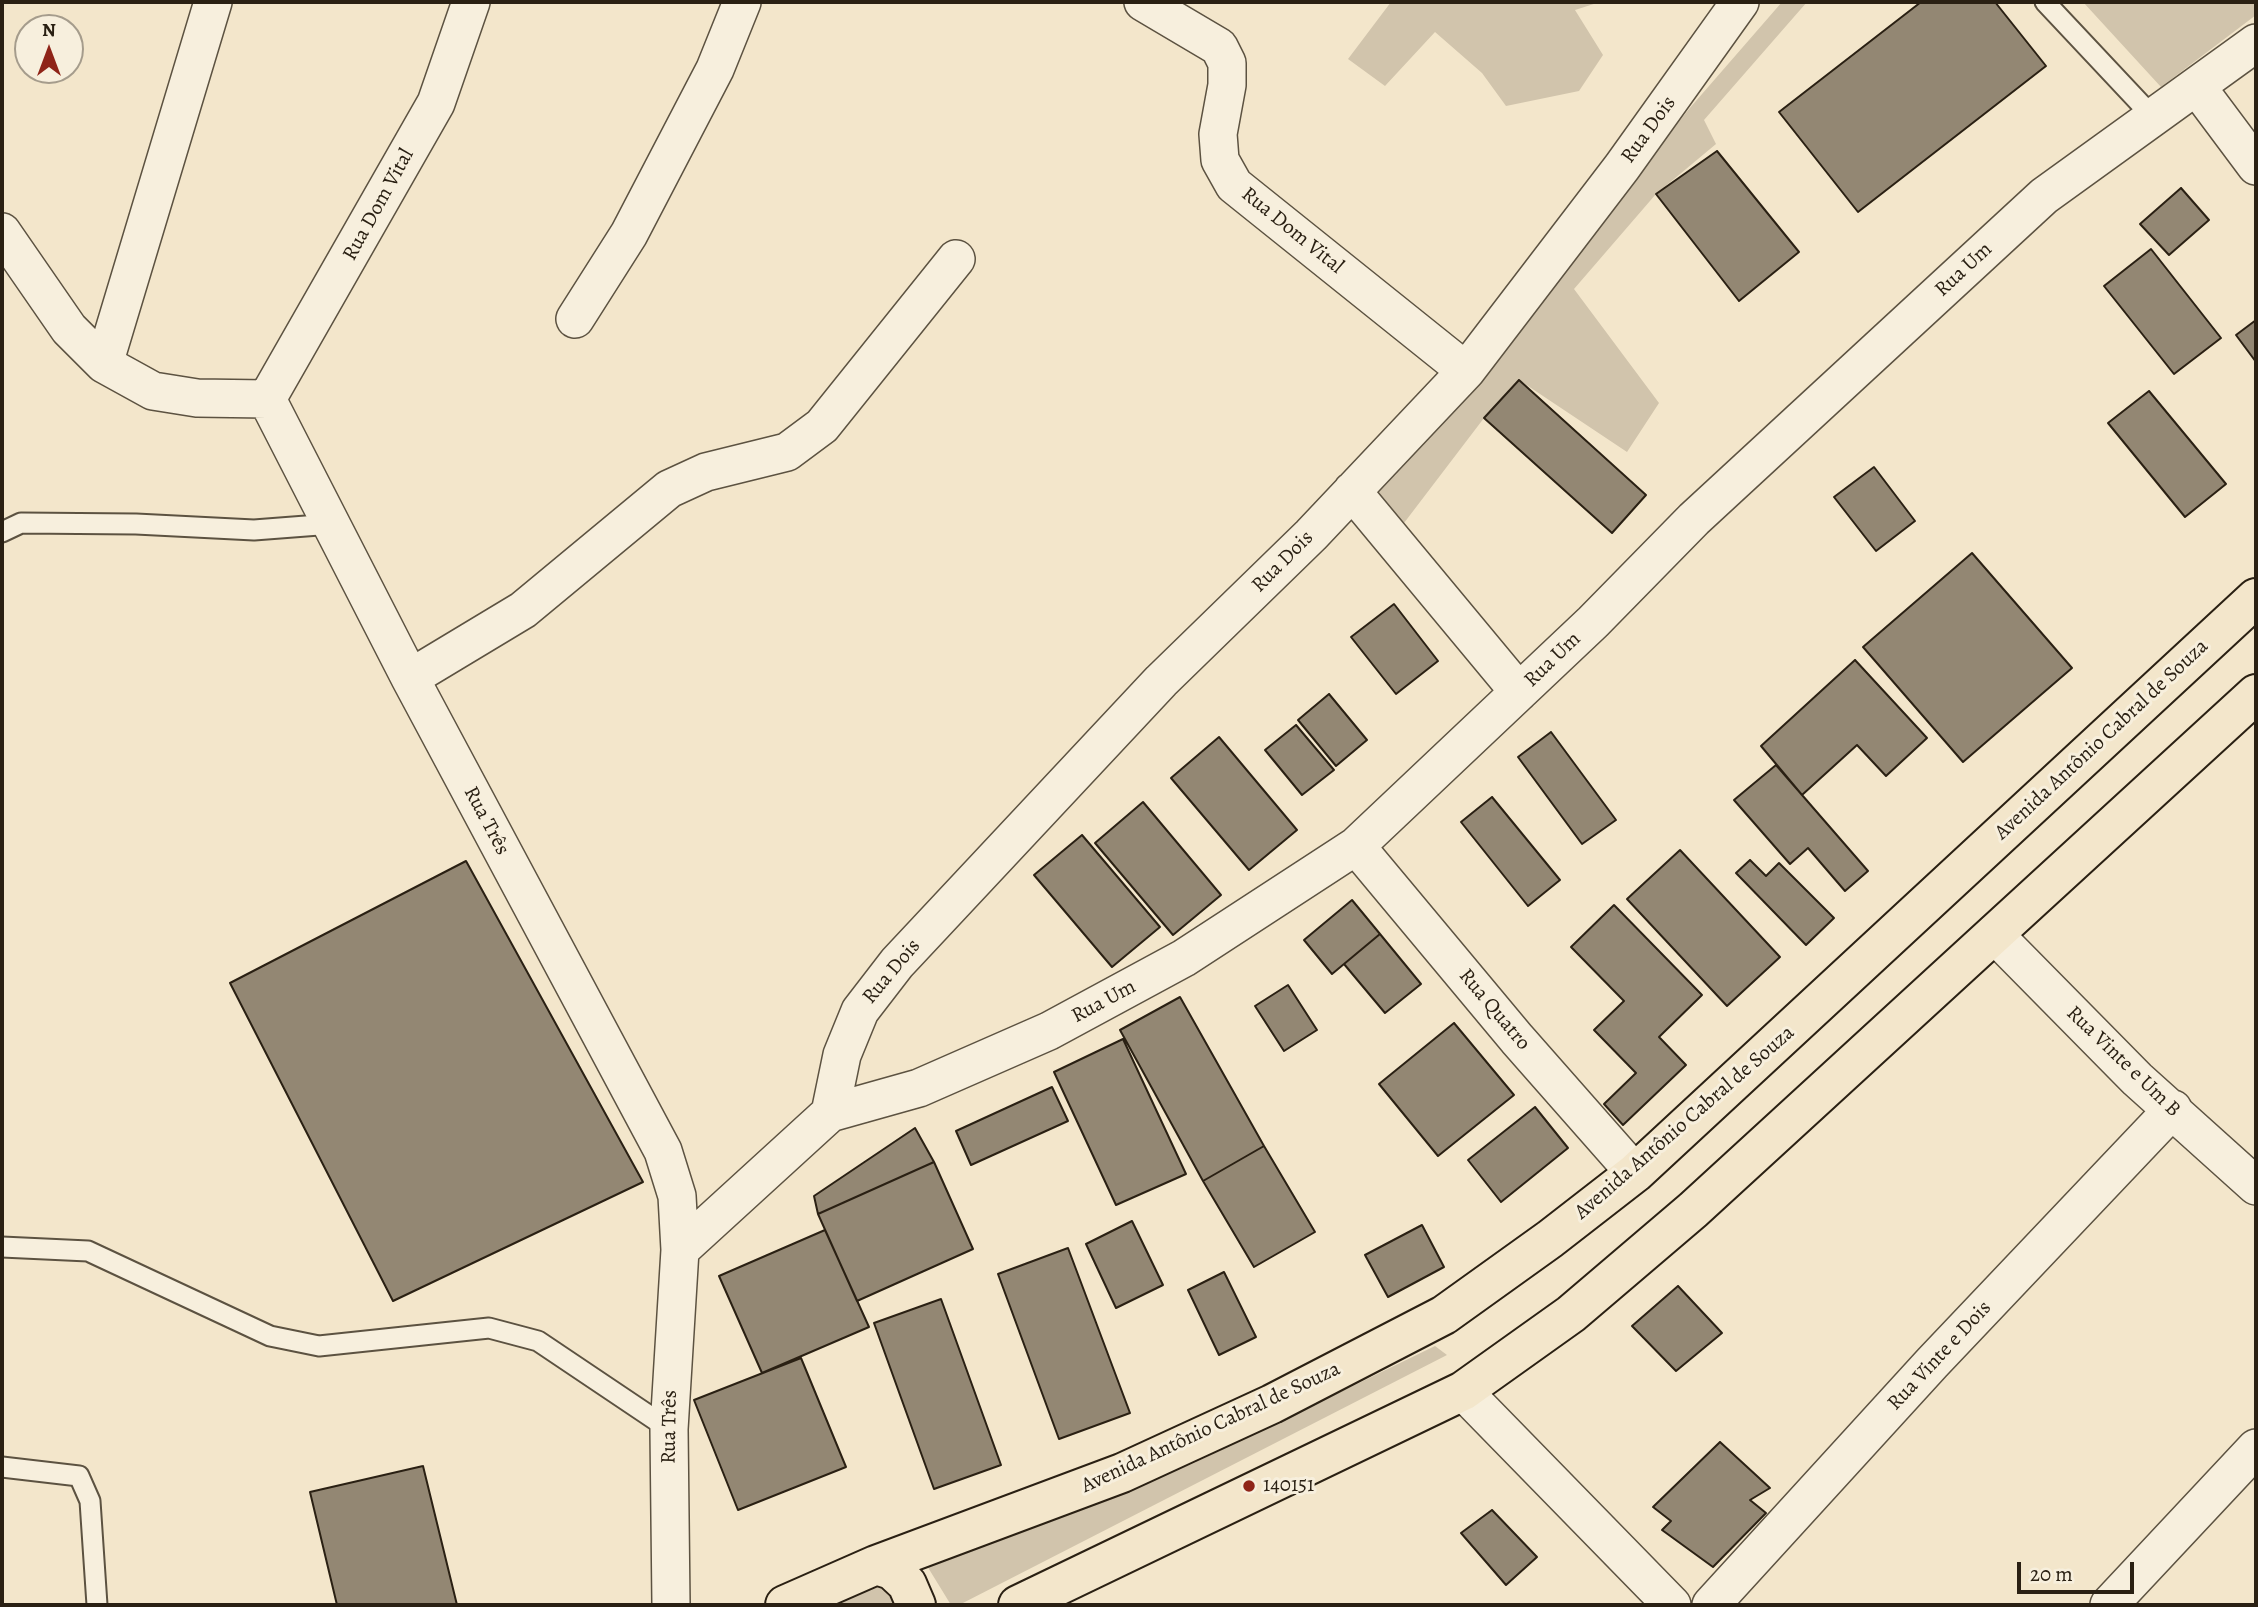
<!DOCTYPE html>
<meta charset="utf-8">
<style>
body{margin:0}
#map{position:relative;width:2258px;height:1607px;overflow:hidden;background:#f3e6cb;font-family:Alegreya,serif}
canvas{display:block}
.frame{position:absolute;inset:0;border:4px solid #2a2013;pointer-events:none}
.north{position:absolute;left:14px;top:14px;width:70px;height:70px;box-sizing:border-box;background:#f7efdd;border:2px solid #a59c8c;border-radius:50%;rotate:0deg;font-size:19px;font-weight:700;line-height:28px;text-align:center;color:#2a2013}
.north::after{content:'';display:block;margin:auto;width:24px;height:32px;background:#8f2418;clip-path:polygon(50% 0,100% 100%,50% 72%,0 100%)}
.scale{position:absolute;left:2017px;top:1562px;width:117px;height:32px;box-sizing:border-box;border:4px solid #2a2013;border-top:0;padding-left:9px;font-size:21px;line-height:24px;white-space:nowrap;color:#2a2013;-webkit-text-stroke:5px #f7efdd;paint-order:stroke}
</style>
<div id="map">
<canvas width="2258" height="1607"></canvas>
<div class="frame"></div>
<div class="north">N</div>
<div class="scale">20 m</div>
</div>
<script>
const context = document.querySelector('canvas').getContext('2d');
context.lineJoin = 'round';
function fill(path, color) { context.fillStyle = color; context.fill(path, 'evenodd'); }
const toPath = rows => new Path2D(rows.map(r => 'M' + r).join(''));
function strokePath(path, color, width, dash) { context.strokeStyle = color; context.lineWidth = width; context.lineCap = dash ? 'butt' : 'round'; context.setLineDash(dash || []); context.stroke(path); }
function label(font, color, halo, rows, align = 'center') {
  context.font = font + ' Alegreya,serif'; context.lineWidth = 6; context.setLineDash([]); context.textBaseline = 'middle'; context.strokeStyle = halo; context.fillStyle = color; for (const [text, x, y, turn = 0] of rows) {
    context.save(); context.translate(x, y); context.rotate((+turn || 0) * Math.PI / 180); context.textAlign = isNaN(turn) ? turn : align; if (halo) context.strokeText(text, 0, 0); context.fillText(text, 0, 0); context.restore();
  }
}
fill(toPath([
 [1391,2,1600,2,1575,10,1603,55,1579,91,1506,106,1482,73,1435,32,1385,86,1348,59],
 [1782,2,1807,2,1704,120,1716,144,1656,194,1574,289,1659,403,1627,452,1519,380,1484,418,1404,523,1360,506,1454,403,1689,109],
 [2083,2,2256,2,2256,15,2161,87],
 [1435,1346,1447,1355,959,1605,951,1605,924,1561,1066,1512,1192,1464],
 [869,1581,892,1582,916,1605,811,1605]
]), '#d1c4ac');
const building = toPath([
 [1921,2,1995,2,2046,66,1858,212,1779,112,1921,2],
 [1717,151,1799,252,1739,301,1656,194,1717,151],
 [2181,188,2209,220,2169,255,2140,224,2181,188],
 [2151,249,2221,338,2174,374,2104,286,2151,249],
 [2256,320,2256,362,2236,335,2256,320],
 [1519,380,1646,495,1612,533,1484,418,1519,380],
 [2149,391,2226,484,2185,517,2108,423,2149,391],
 [1874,467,1915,521,1876,551,1834,497,1874,467],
 [1972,553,2072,668,1963,762,1863,647,1972,553],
 [1394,604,1438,661,1396,694,1351,637,1394,604],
 [1855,660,1927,738,1886,776,1857,745,1802,795,1761,746,1855,660],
 [1329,694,1367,740,1336,766,1298,720,1329,694],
 [1296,725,1334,770,1302,795,1265,750,1296,725],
 [1551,732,1616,820,1582,844,1518,757,1551,732],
 [1219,737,1297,830,1249,870,1171,778,1219,737],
 [1776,765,1868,871,1845,891,1808,848,1790,864,1734,800,1776,765],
 [1492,797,1560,880,1528,906,1461,822,1492,797],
 [1143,802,1221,895,1173,935,1095,843,1143,802],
 [1082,835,1160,927,1112,967,1034,875,1082,835],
 [1680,850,1780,957,1727,1006,1627,899,1680,850],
 [1750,860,1766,876,1779,863,1834,918,1806,945,1736,873,1750,860],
 [466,861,643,1182,393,1301,230,983,466,861],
 [1352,900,1380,934,1332,974,1304,940,1352,900],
 [1614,905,1702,995,1659,1037,1686,1065,1623,1125,1604,1104,1636,1073,1594,1030,1624,1001,1571,947,1614,905],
 [1380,934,1421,984,1385,1013,1344,964,1380,934],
 [1288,985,1317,1030,1284,1051,1255,1006,1288,985],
 [1180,997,1264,1146,1203,1181,1120,1030,1180,997],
 [1454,1023,1514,1095,1438,1156,1379,1084,1454,1023],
 [1123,1039,1186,1174,1116,1205,1054,1072,1123,1039],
 [1052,1087,1068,1121,971,1165,956,1131,1052,1087],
 [1535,1107,1568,1148,1501,1202,1468,1160,1535,1107],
 [915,1128,934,1162,818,1214,814,1196,915,1128],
 [1264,1146,1315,1232,1254,1267,1203,1181,1264,1146],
 [934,1162,973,1249,857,1301,818,1214,934,1162],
 [1132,1221,1163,1285,1116,1308,1086,1244,1132,1221],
 [1422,1225,1444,1267,1388,1297,1365,1255,1422,1225],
 [825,1230,869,1327,762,1373,719,1276,825,1230],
 [1068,1248,1130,1413,1059,1439,998,1274,1068,1248],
 [1224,1272,1256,1337,1219,1355,1188,1290,1224,1272],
 [1678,1286,1722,1333,1676,1371,1632,1326,1678,1286],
 [941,1299,1001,1465,934,1489,874,1323,941,1299],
 [801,1358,846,1467,738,1510,694,1400,801,1358],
 [1720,1442,1770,1488,1750,1500,1766,1513,1713,1567,1662,1530,1671,1521,1653,1507,1720,1442],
 [423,1466,457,1605,337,1605,310,1492,423,1466],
 [1492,1510,1537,1557,1506,1585,1461,1533,1492,1510]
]);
fill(building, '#938773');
strokePath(building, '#2a2013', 2);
const lane = toPath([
 [2045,2,2153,117],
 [2,532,21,523,136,524,254,530,332,524],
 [2,1247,88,1251,270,1336,319,1346,489,1328,538,1341,669,1429],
 [2,1467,79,1476,90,1501,97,1605]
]);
const street = toPath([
 [1143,2,1219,47,1227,63,1227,85,1218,134,1220,160,1234,185,1466,371],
 [2197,87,2256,166],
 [2,232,69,329,104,364,153,391,197,398,267,399],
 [575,319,629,234,715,69,742,2],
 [104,364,213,2],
 [267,399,410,678,663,1151,677,1196,680,1250,669,1429,671,1605],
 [267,399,436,103,471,2],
 [1352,491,1519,692],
 [410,678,523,610,669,489,706,472,787,452,822,426,956,259],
 [1356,846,1517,1039,1635,1173],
 [1994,934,2137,1079,2256,1186],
 [830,1113,842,1055,860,1011,897,963,1161,681,1311,535,1466,371,1622,167,1740,2],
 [680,1250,830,1113,919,1088,1049,1031,1184,958,1356,846,1593,622,1694,519,2044,196,2256,43],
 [1463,1391,1672,1605],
 [1711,1605,1932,1363,2173,1109],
 [2109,1605,2256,1448]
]);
const highway = toPath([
 [876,1565,892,1570,907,1584,916,1605],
 [785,1605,876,1565,1122,1473,1272,1404,1444,1315,1550,1239,1635,1173,2256,598],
 [1018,1605,1463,1391,1571,1314,1693,1210,2256,694]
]);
strokePath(lane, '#5c5241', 23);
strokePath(street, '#5c5241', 40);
strokePath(highway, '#2a2013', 42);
strokePath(lane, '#f7efdd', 19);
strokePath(street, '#f7efdd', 37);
strokePath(highway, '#f3e6cb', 38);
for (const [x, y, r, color] of [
 [1249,1486,7,"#8f2418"]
]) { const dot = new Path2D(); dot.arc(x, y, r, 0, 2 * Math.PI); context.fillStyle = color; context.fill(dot); strokePath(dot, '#f7efdd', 2.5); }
label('21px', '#2a2013', '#f7efdd', [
 ["Rua Dois",1649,130,-54],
 ["Rua Dom Vital",379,205,-61],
 ["Rua Dom Vital",1292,231,39],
 ["Rua Um",1964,270,-43],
 ["Rua Dois",1283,562,-45],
 ["Rua Um",1553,660,-44],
 ["Avenida Antônio Cabral de Souza",2102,740,-43],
 ["Rua Três",486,821,62],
 ["Rua Dois",892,972,-50],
 ["Rua Um",1104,1002,-28],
 ["Rua Quatro",1494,1010,50],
 ["Rua Vinte e Um B",2123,1062,44],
 ["Avenida Antônio Cabral de Souza",1685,1123,-41],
 ["Rua Vinte e Dois",1940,1356,-47],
 ["Rua Três",670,1427,-89],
 ["Avenida Antônio Cabral de Souza",1211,1428,-25]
]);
label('21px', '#2a2013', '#f7efdd', [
 ["140151",1263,1486]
], 'left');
</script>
